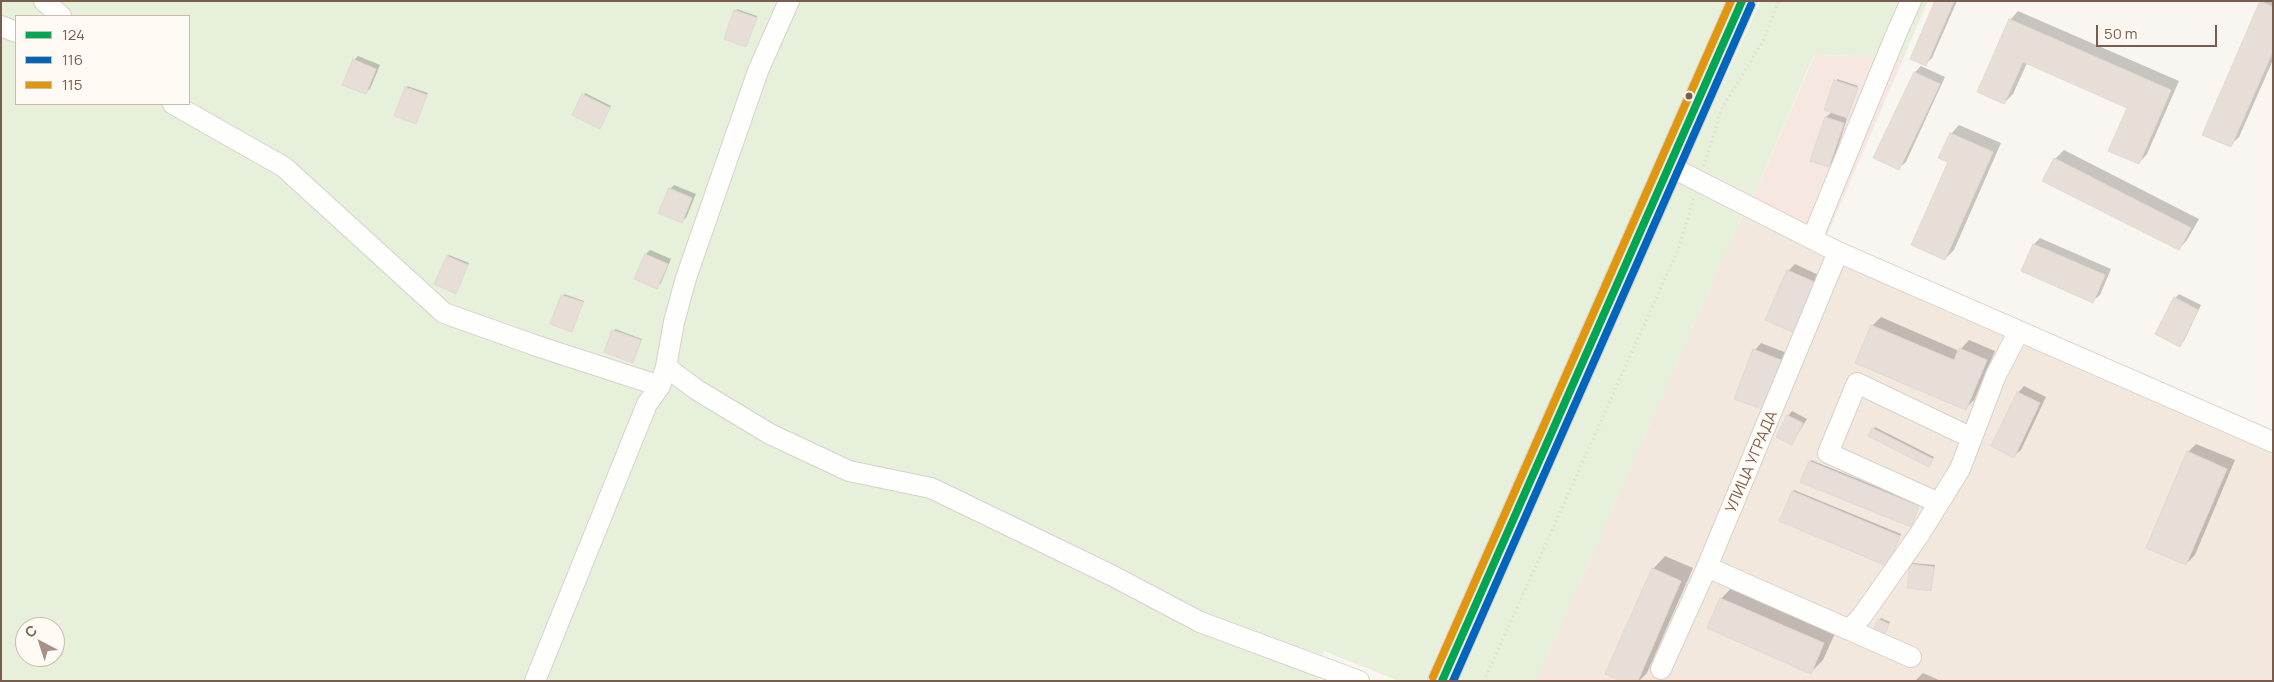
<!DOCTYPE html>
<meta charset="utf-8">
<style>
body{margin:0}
#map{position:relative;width:2274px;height:682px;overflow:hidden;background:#f9f5f0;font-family:Manrope,sans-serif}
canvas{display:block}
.frame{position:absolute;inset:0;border:2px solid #7a5c4d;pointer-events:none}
.legend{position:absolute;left:15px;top:15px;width:175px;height:90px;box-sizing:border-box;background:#fffaf3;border:1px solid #cabbb1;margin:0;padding:6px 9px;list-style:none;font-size:15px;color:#7a5c4d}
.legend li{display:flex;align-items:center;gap:10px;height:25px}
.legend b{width:25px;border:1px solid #cabbb1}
.north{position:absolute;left:15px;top:617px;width:50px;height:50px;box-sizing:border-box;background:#fffaf3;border:1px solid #cabbb1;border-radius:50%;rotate:320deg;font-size:14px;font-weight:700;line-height:20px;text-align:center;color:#7a5c4d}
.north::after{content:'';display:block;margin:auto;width:18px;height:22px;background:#a69286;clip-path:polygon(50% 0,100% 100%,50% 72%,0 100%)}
.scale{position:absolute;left:2096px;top:25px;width:121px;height:22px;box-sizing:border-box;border:2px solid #7a5c4d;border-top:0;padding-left:6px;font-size:15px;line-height:18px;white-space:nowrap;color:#7a5c4d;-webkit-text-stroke:4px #fffaf3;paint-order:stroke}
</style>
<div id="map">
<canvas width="2274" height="682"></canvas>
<div class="frame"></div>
<ul class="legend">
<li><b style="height:6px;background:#00a651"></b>124</li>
<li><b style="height:6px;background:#0065bd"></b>116</li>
<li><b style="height:6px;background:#de970f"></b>115</li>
</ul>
<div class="north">С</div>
<div class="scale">50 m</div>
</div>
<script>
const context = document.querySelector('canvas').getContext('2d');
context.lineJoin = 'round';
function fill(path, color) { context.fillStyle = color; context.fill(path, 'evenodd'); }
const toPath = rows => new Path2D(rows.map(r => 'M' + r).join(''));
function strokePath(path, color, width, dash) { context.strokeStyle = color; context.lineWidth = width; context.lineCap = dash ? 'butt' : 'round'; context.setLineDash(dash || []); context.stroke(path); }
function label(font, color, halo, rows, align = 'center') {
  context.font = font + ' Manrope,sans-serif'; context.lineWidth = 4; context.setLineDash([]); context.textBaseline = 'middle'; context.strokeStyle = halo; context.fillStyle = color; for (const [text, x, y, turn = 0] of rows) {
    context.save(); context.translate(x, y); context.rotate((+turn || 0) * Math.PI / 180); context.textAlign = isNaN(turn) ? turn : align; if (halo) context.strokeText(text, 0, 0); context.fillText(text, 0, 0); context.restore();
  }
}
fill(toPath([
 [1751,203,2273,434,2273,681,1536,681,1739,222]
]), '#f2e8de');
fill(toPath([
 [1815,55,1904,57,1826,238,1751,203]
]), '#f6e8e1');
fill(toPath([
 [1,1,1729,1,1425,681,1399,681,1324,651,1318,681,1,681],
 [16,16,189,16,189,104,16,104],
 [25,627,55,627,55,657,25,657],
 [1761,1,1928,1,1904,57,1814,55,1751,203,1739,222,1536,681,1454,681,1671,195]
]), '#e7f0db');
fill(toPath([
 [1937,1,1957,1,1932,58,1925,64],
 [2273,1,2273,60,2239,137,2231,145,2261,2],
 [737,9,757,16,747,44,725,38],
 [2018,11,2179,81,2147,154,2139,163,2129,107,2027,63,2013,94,2004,103,2010,20],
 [358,56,380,65,370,89,365,93,354,60],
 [1921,66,1945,77,1906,162,1899,168,1915,72],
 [1837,79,1858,86,1848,115,1845,118,1847,119,1833,162,1829,166,1826,117,1832,112],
 [407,86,428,93,416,123,406,88],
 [585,93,611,106,601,126,574,115],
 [1959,125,2001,143,1954,250,1945,259,1951,134],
 [2064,150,2199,219,2187,240,2179,249,2055,159],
 [674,185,696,194,686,218,681,222,670,189],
 [2040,238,2111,269,2100,295,2093,301,2022,271,2034,244],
 [650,250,671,259,661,283,657,287,646,254],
 [449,255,469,263,457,290,448,256],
 [1795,264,1825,278,1803,326,1788,271],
 [564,294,584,301,572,330,552,323],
 [2179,294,2201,305,2184,341,2179,345,2175,298],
 [1881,317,1959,351,1969,340,1995,351,1974,400,1966,408,1872,326],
 [615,329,642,339,633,361,606,351],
 [1761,343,1787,353,1769,401,1762,408,1755,350],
 [2024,386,2046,397,2021,450,2014,456,2018,393],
 [1792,411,1807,419,1792,443,1788,416],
 [1875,427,1934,457,1930,464,1869,436],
 [2196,444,2235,460,2195,555,2186,564,2188,452],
 [1811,460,1920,504,1912,523,1810,462],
 [1794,490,1901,534,1889,563,1793,491],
 [1665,556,1693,568,1647,673,1639,681,1625,681,1653,569],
 [1913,563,1935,565,1930,590,1911,564],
 [1733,586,1836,631,1823,660,1811,672,1721,599],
 [1881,618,1890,622,1884,634,1879,620],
 [1923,673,1941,681,1915,681]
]), '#0003');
const building = toPath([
 [1935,1,1954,1,1926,66,1910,59,1935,1],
 [2260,1,2273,7,2273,51,2231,147,2202,135,2260,1],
 [734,10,757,18,746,47,724,39,734,10],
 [2009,19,2171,90,2139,164,2108,151,2127,108,2023,62,2004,104,1977,92,2009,19],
 [353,59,376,69,366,94,342,85,353,59],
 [1914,72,1940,84,1899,170,1873,158,1914,72],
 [1834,80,1858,88,1847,118,1824,110,1834,80],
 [405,87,427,95,416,124,394,116,405,87],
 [582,94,610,108,600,129,572,115,582,94],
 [1825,117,1844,123,1829,167,1810,161,1825,117],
 [1950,133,1993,152,1945,260,1911,245,1948,162,1938,158,1950,133],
 [2054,158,2191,228,2179,250,2042,181,2054,158],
 [669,188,692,198,682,223,658,213,669,188],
 [2033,244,2105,275,2093,303,2021,271,2033,244],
 [645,254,668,264,657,289,634,279,645,254],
 [447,256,468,265,456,294,434,284,447,256],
 [1787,270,1819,284,1797,334,1765,320,1787,270],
 [561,295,583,302,572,332,550,324,561,295],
 [2174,297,2198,310,2180,347,2155,334,2174,297],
 [1871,325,1954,360,1959,348,1987,360,1966,410,1855,363,1871,325],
 [612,330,641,340,633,363,604,352,612,330],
 [1753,349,1781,360,1762,409,1734,399,1753,349],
 [2017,392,2040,403,2014,458,1991,446,2017,392],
 [1787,415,1803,423,1792,445,1776,437,1787,415],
 [1872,428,1933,459,1929,467,1868,436,1872,428],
 [2187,451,2227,469,2186,565,2146,548,2187,451],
 [1809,461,1919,506,1911,527,1800,482,1809,461],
 [1792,491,1900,536,1887,566,1779,521,1792,491],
 [1910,564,1934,567,1931,591,1907,588,1910,564],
 [1652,568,1681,581,1638,681,1622,681,1605,674,1652,568],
 [1720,598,1824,643,1811,674,1707,628,1720,598],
 [1878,619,1889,624,1885,635,1873,631,1878,619]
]);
fill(building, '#e6ded7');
strokePath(building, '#e2d8d2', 1);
const minor = toPath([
 [44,1,61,16],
 [1,26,16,32],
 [173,104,284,167,444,313,540,347,660,386],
 [1669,166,1838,252,2273,442],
 [1812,239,1897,32,1911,1],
 [666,367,674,322,686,278,758,71,789,1],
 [1939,503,1828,453,1857,383,1972,438],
 [1707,567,1911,657],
 [1849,630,1862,616,1919,535,1960,469,1996,375,2019,331],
 [1661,669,1707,567,1838,252],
 [535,681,647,404,660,386,666,367,697,390,770,434,849,471,931,488,1111,575,1200,622,1359,681]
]);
const highway = toPath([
 [1442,681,1742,1]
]);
strokePath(minor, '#d7d1cb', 22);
strokePath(highway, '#dad1cc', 30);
strokePath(toPath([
 [1704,166,1721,110,1763,41,1779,1],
 [1484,681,1678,250,1694,198]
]), '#dcd5d0', 3, [1, 4]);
strokePath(minor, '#fefefd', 20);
strokePath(highway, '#f2eae7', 28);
strokePath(toPath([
 [1442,681,1742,1]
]), '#00a651', 8);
strokePath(toPath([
 [1453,681,1751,5]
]), '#0065bd', 8);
strokePath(toPath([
 [1433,677,1731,1]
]), '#de970f', 8);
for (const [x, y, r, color] of [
 [1689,96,4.5,"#7a5c4d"]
]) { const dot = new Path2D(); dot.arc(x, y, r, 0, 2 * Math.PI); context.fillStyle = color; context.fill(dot); strokePath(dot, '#fffaf3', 2); }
label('15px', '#7a5c4d', '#fffaf3', [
 ["УЛИЦА УГРАДА",1752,462,-67]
]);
</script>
